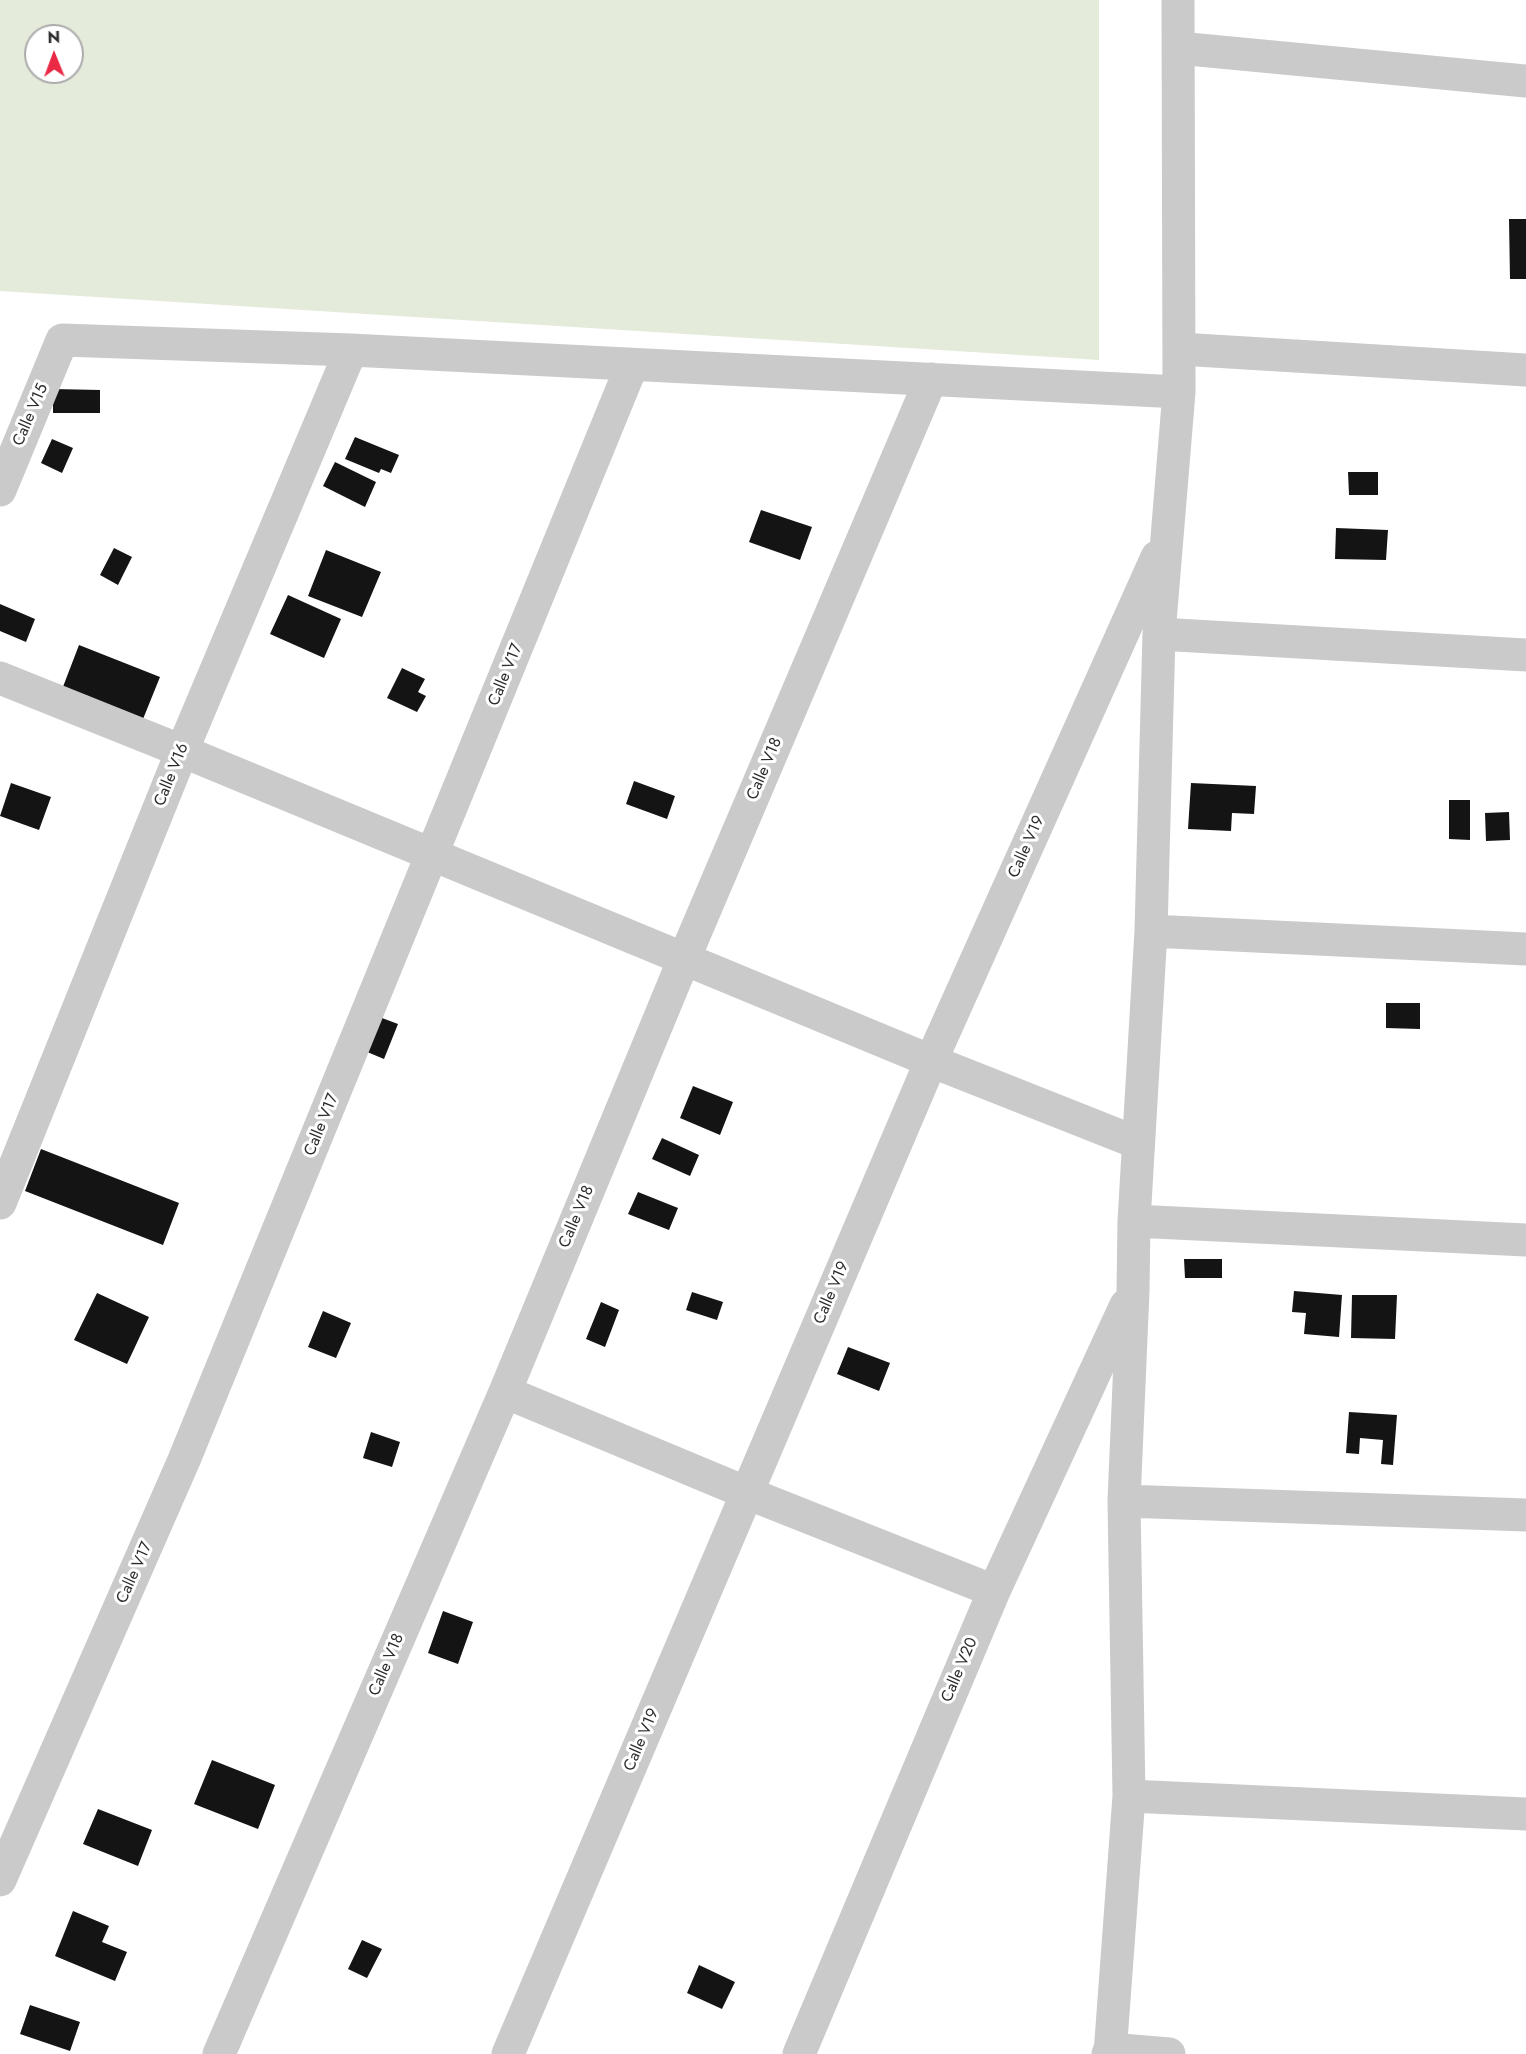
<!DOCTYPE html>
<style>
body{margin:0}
#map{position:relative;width:1526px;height:2054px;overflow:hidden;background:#fff;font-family:Jost,sans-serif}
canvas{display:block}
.north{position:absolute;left:24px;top:24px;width:60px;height:60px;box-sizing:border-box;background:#fff;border:2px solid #ababab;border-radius:50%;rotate:359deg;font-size:16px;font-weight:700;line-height:24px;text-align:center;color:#2d2d2d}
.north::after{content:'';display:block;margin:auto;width:21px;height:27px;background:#ea2945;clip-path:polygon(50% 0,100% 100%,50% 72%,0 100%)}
</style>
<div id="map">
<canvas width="1526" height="2054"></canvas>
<div class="north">N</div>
</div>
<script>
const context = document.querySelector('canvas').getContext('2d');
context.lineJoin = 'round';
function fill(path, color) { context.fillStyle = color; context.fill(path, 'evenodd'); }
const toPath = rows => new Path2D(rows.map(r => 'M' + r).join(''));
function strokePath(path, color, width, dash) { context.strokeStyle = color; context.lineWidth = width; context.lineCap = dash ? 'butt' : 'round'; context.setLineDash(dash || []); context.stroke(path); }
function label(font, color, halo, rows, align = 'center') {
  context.font = font + ' Jost,sans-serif'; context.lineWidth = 6; context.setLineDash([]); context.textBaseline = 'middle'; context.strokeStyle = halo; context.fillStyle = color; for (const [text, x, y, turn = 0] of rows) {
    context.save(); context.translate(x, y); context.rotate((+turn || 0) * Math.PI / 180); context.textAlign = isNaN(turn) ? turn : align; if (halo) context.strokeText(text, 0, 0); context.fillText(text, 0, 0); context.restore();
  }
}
fill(toPath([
 [0,0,1099,0,1099,360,0,291],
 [36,36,72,36,72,72,36,72]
]), '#e5ebda');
fill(toPath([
 [1509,219,1526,219,1526,279,1510,279],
 [53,389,100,390,100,413,53,413],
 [355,437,399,455,391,473,381,469,379,473,345,459],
 [52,439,73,448,62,473,41,463],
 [335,462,376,482,365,507,323,486],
 [1348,472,1378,472,1378,495,1349,495],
 [761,510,812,527,800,560,749,542],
 [1336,528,1388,530,1386,560,1335,559],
 [114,548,132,557,118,585,100,575],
 [326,550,381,572,362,617,308,596],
 [288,595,341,619,324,658,270,634],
 [0,604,35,619,26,642,0,631],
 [79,645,160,677,141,724,61,692],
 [402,668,425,679,418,692,426,696,417,712,387,698],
 [634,781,675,796,667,819,626,804],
 [11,783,51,797,39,830,0,816],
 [1191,783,1256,786,1254,814,1232,813,1231,831,1188,829],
 [1449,800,1470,800,1470,840,1449,839],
 [1509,812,1510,840,1486,841,1485,813],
 [1386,1003,1420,1003,1420,1029,1386,1028],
 [374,1015,398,1024,384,1059,360,1049],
 [693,1086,733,1102,720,1135,680,1118],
 [662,1138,699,1155,690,1176,652,1159],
 [41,1149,179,1203,163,1245,25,1191],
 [638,1192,678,1208,669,1230,628,1214],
 [1184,1259,1222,1259,1222,1278,1185,1278],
 [1294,1291,1342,1295,1339,1337,1304,1334,1306,1313,1292,1312],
 [692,1292,723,1302,717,1320,686,1310],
 [97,1293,149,1317,127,1364,74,1340],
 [1352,1295,1397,1295,1395,1339,1351,1338],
 [601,1302,619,1310,605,1347,586,1339],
 [323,1311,351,1323,336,1358,308,1347],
 [848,1347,890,1363,879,1391,837,1374],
 [1349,1412,1397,1415,1393,1465,1381,1464,1383,1440,1360,1438,1359,1454,1346,1453],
 [371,1432,400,1442,392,1467,363,1458],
 [443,1611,473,1622,458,1664,428,1653],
 [212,1760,275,1785,258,1829,194,1804],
 [98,1809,152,1830,138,1866,83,1844],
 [73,1911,109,1926,102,1942,127,1952,115,1981,55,1956],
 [362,1940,382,1949,367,1978,348,1969],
 [699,1965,735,1982,722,2009,687,1993],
 [30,2005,80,2022,70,2051,20,2034]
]), '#141414');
strokePath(toPath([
 [1178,48,1526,81],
 [1180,349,1526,370],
 [0,490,62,340,351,350,1179,392],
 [1159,634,1526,655],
 [0,678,182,751,931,1061,1138,1143],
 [1151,931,1526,949],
 [0,1203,182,751,351,350],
 [1134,1221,1526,1240],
 [505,1392,747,1493,994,1591],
 [1124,1501,1526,1515],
 [1129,1796,1526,1814],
 [0,1880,184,1460,632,365],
 [219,2054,505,1392,684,959,931,379],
 [508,2054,931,1061,1157,557],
 [799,2054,994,1591,1126,1305],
 [1108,2054,1110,2049,1169,2054],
 [1110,2054,1129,1796,1124,1501,1133,1291,1134,1221,1151,931,1159,634,1179,392,1178,0]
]), '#cacaca', 33);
label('16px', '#2d2d2d', '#fff', [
 ["Calle V15",31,415,-67],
 ["Calle V17",506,675,-68],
 ["Calle V18",765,769,-67],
 ["Calle V16",172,775,-68],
 ["Calle V19",1027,847,-66],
 ["Calle V17",322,1125,-68],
 ["Calle V18",577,1217,-67],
 ["Calle V19",832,1293,-67],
 ["Calle V17",135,1573,-66],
 ["Calle V18",387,1665,-67],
 ["Calle V20",960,1670,-67],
 ["Calle V19",642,1740,-67]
]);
</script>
